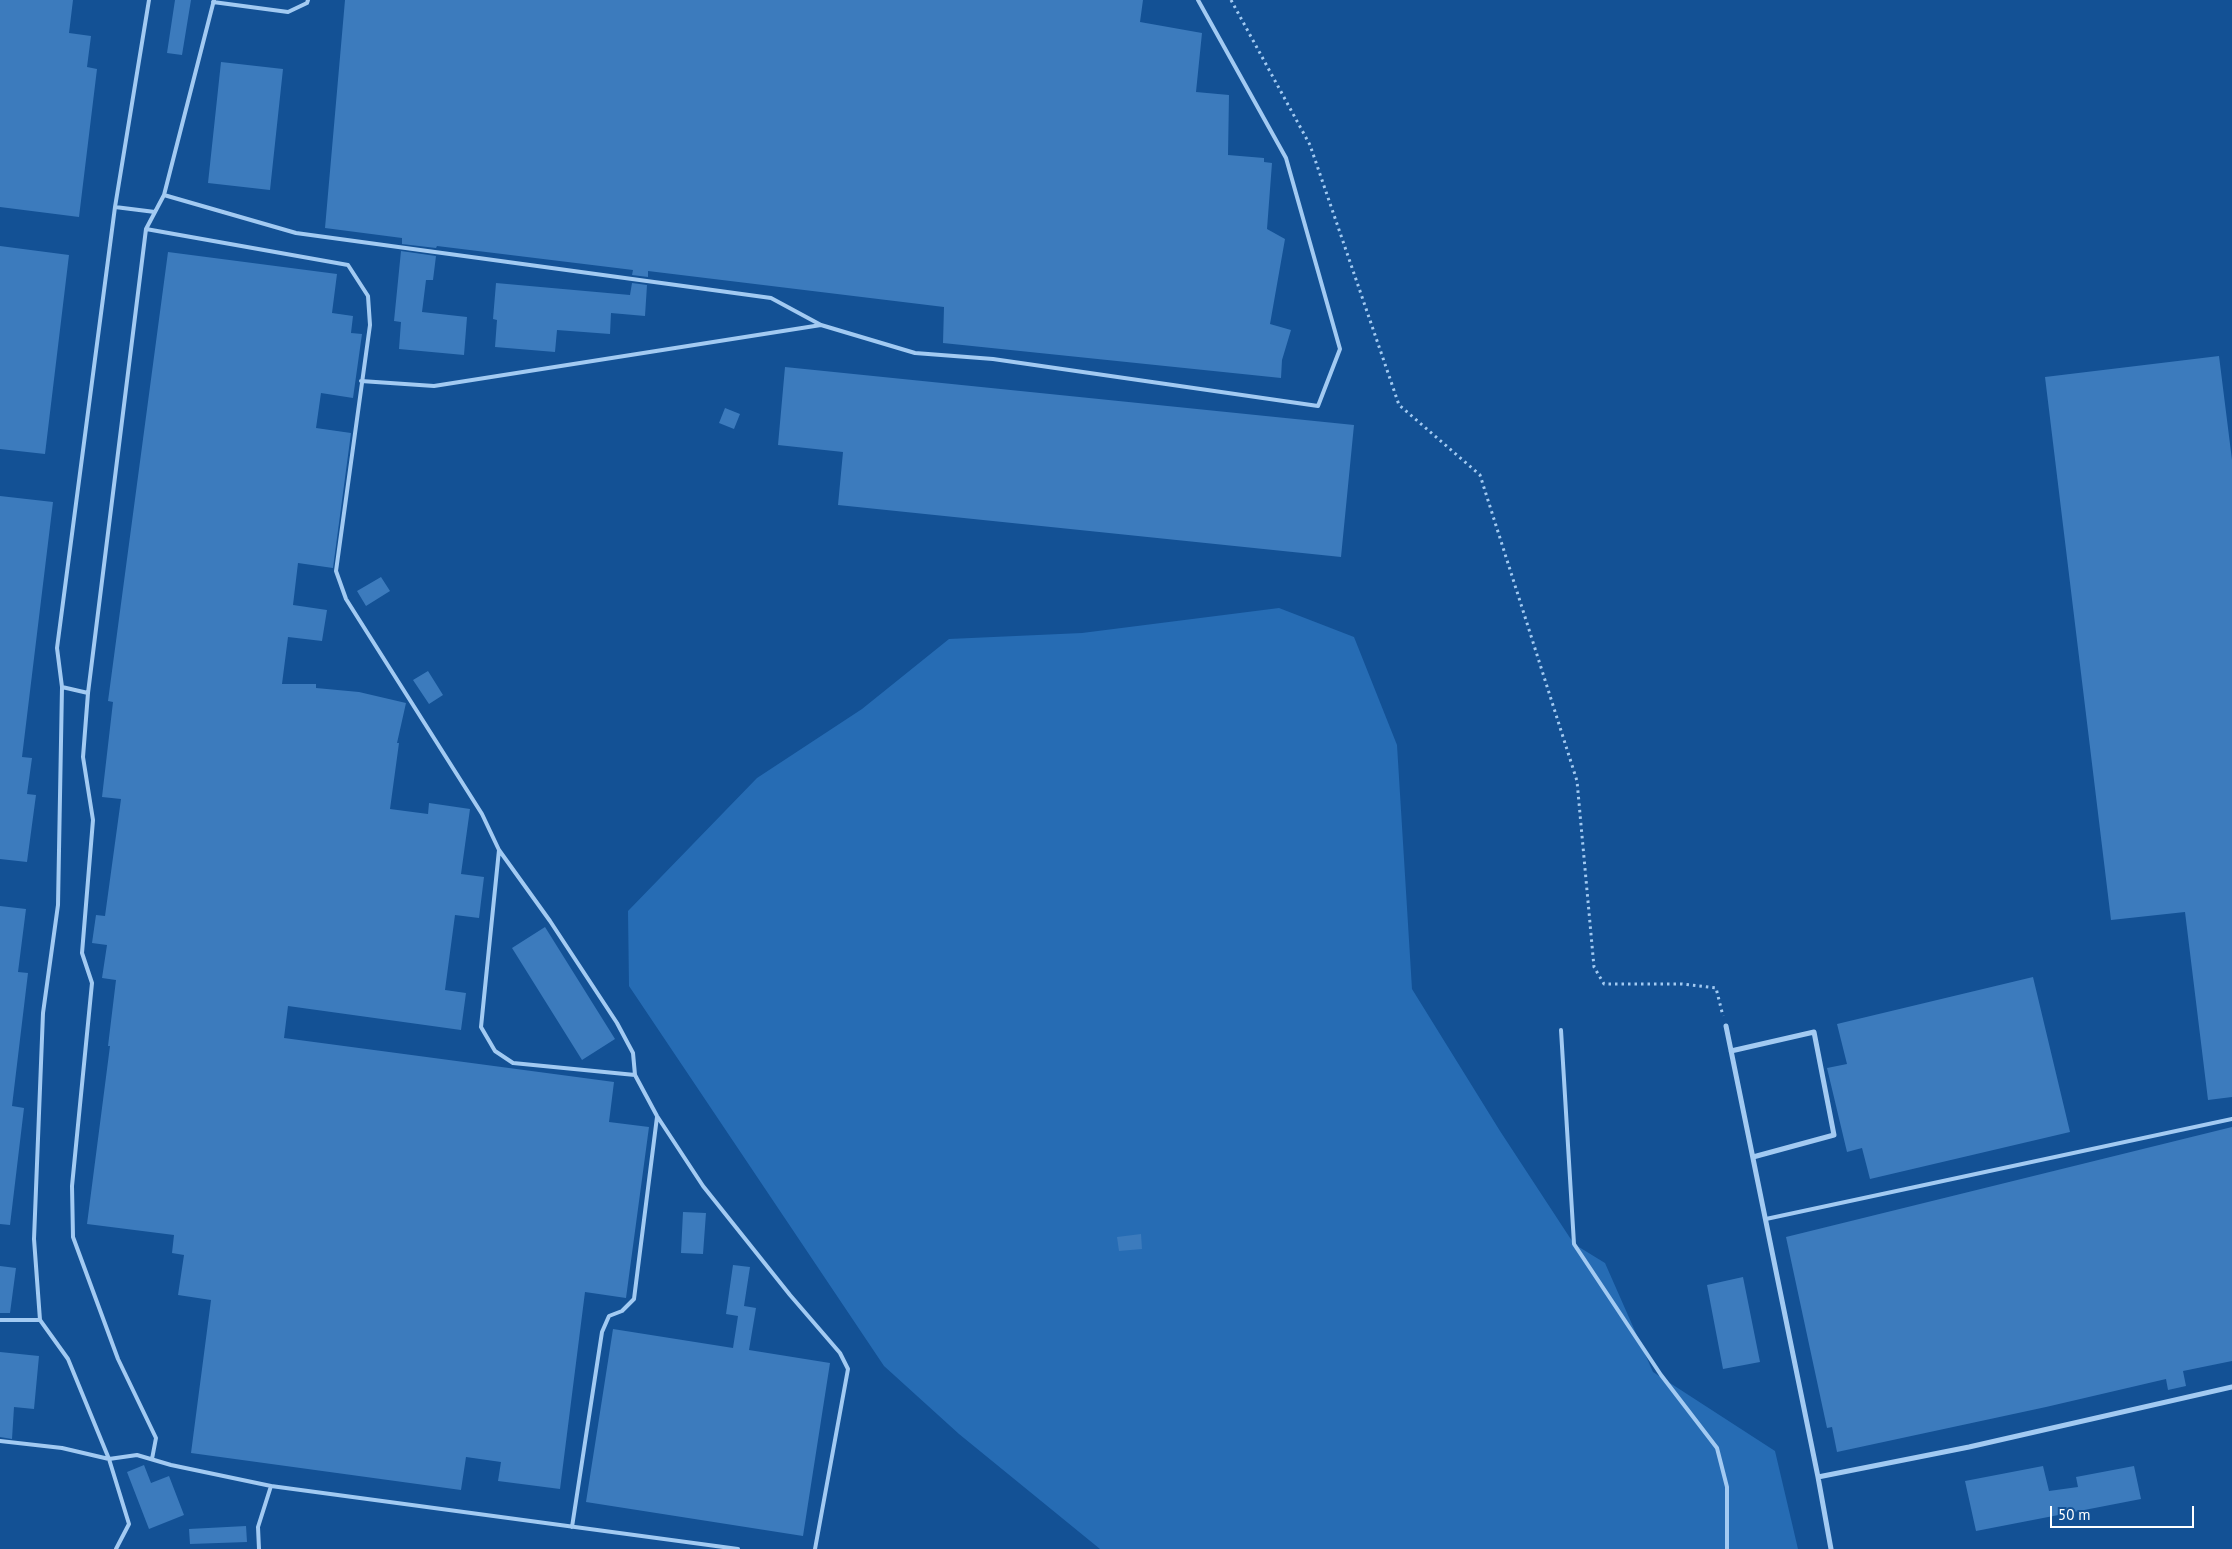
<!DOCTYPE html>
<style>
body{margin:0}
#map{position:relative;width:2232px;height:1549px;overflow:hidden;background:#135195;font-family:"PT Sans",sans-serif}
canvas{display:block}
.scale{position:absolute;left:2050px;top:1506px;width:144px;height:22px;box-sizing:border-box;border:2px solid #fff;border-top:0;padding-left:6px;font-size:15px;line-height:18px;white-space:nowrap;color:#fff;-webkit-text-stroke:4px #135195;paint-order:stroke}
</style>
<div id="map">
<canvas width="2232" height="1549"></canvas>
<div class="scale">50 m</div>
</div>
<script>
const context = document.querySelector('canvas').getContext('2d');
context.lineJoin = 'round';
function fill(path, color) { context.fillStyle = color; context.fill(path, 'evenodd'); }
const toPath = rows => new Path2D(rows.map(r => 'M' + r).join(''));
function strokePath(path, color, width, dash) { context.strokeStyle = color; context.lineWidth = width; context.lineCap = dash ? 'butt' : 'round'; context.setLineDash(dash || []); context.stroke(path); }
fill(toPath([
 [1279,608,1354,637,1397,745,1412,989,1500,1131,1574,1244,1605,1263,1653,1372,1775,1451,1798,1549,1100,1549,959,1434,884,1366,629,986,628,911,757,778,862,709,949,639,1082,633]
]), '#266cb4');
fill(toPath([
 [0,0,73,0,69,33,91,36,87,67,97,69,79,217,0,207],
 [175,0,191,0,182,55,167,53],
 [345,0,1143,0,1140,22,1202,33,1196,92,1229,95,1228,155,1264,158,1264,162,1272,163,1267,229,1285,239,1270,324,1291,330,1282,360,1281,378,943,343,944,307,648,271,648,277,632,275,633,270,437,246,436,248,402,244,402,238,325,228],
 [221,62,283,69,270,190,208,183],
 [0,246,69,255,45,454,0,449],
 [401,251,436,256,433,280,426,280,422,312,467,317,464,355,399,349,401,322,394,321],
 [168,252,337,274,332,313,353,316,351,333,362,334,353,398,321,393,316,428,351,433,333,568,298,563,293,605,327,610,322,641,288,637,282,684,316,684,316,688,359,692,406,703,397,743,399,743,390,809,428,814,429,803,470,809,461,874,484,877,479,918,455,915,445,990,466,993,461,1030,288,1006,284,1038,614,1082,609,1122,649,1127,626,1298,585,1292,560,1489,498,1481,501,1462,466,1457,461,1490,191,1453,211,1300,178,1295,184,1255,172,1253,174,1235,87,1224,110,1046,108,1046,116,980,102,978,107,945,92,943,96,915,105,916,121,799,102,797,113,702,108,701],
 [496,283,630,295,632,283,647,285,645,316,611,313,610,334,557,330,555,352,495,347,497,320,493,319],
 [2219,356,2232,460,2232,1097,2208,1100,2185,912,2111,920,2045,377],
 [785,367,1354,425,1341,557,838,505,843,452,778,445],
 [725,408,740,414,734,429,719,423],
 [0,496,53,502,22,757,32,758,27,794,36,795,27,862,0,859],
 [381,577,390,591,366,606,357,591],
 [428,671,443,695,429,704,413,680],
 [0,906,26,909,18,972,28,973,12,1106,24,1108,10,1225,0,1224],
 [545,927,615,1039,582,1060,512,948],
 [2033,977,2070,1132,1870,1179,1862,1148,1847,1152,1827,1068,1847,1064,1837,1024],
 [2232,1127,2232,1361,2183,1371,2186,1386,2168,1390,2166,1379,2046,1407,1837,1452,1832,1427,1827,1428,1786,1237],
 [683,1212,706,1213,703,1254,681,1253],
 [1141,1234,1142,1249,1119,1251,1117,1237],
 [733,1265,750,1267,744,1306,756,1308,749,1350,830,1363,803,1536,586,1502,613,1329,733,1348,738,1316,726,1314],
 [0,1266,16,1268,10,1313,0,1313],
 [1743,1277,1760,1362,1723,1369,1707,1285],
 [0,1352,39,1356,34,1409,14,1407,12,1439,0,1437],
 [144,1465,151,1483,169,1476,184,1515,149,1529,127,1472],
 [2043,1466,2049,1491,2078,1487,2076,1477,2134,1466,2141,1499,1976,1531,1965,1481],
 [246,1526,247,1542,190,1544,189,1529]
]), '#3c7bbd');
strokePath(toPath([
 [1231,0,1310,145,1399,405,1480,475,1577,781,1594,967,1604,984,1682,984,1716,988,1723,1016]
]), '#a2caf2', 3, [2.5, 4]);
strokePath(toPath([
 [213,2,288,12,307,3,308,0],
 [164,195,296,233,771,298,821,325,915,353,993,359,1318,406,1340,349,1286,158,1198,0],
 [115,207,155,212],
 [146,229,348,265,368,296,370,325,336,571,346,599,482,814,499,850,550,921,617,1023,633,1053,635,1075,657,1116,703,1186,790,1295,840,1353,848,1369,815,1549],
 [361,381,434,386,821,325],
 [62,687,88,693],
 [499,850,481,1027,495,1051,513,1063,635,1075],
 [1561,1030,1574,1244,1661,1375,1717,1448,1727,1487,1727,1549],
 [1766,1219,2232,1119],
 [0,1320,40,1320],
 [0,1441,62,1448,109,1459,137,1455,171,1465,271,1486,738,1549],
 [152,1459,156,1438,118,1359,73,1237,72,1186,92,983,82,953,93,820,83,757,88,693,146,229,164,195,214,0],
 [572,1527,602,1332,609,1316,622,1311,634,1299,657,1117],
 [116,1549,129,1524,109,1459,68,1359,40,1320,34,1239,43,1013,58,905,62,687,57,648,115,207,149,0],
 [259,1549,258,1527,271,1486]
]), '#a2caf2', 4);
strokePath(toPath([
 [1726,1026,1818,1477,1831,1549],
 [1731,1051,1814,1032,1834,1135,1753,1157],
 [1818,1477,1969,1447,2232,1387]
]), '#a2caf2', 5);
</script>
